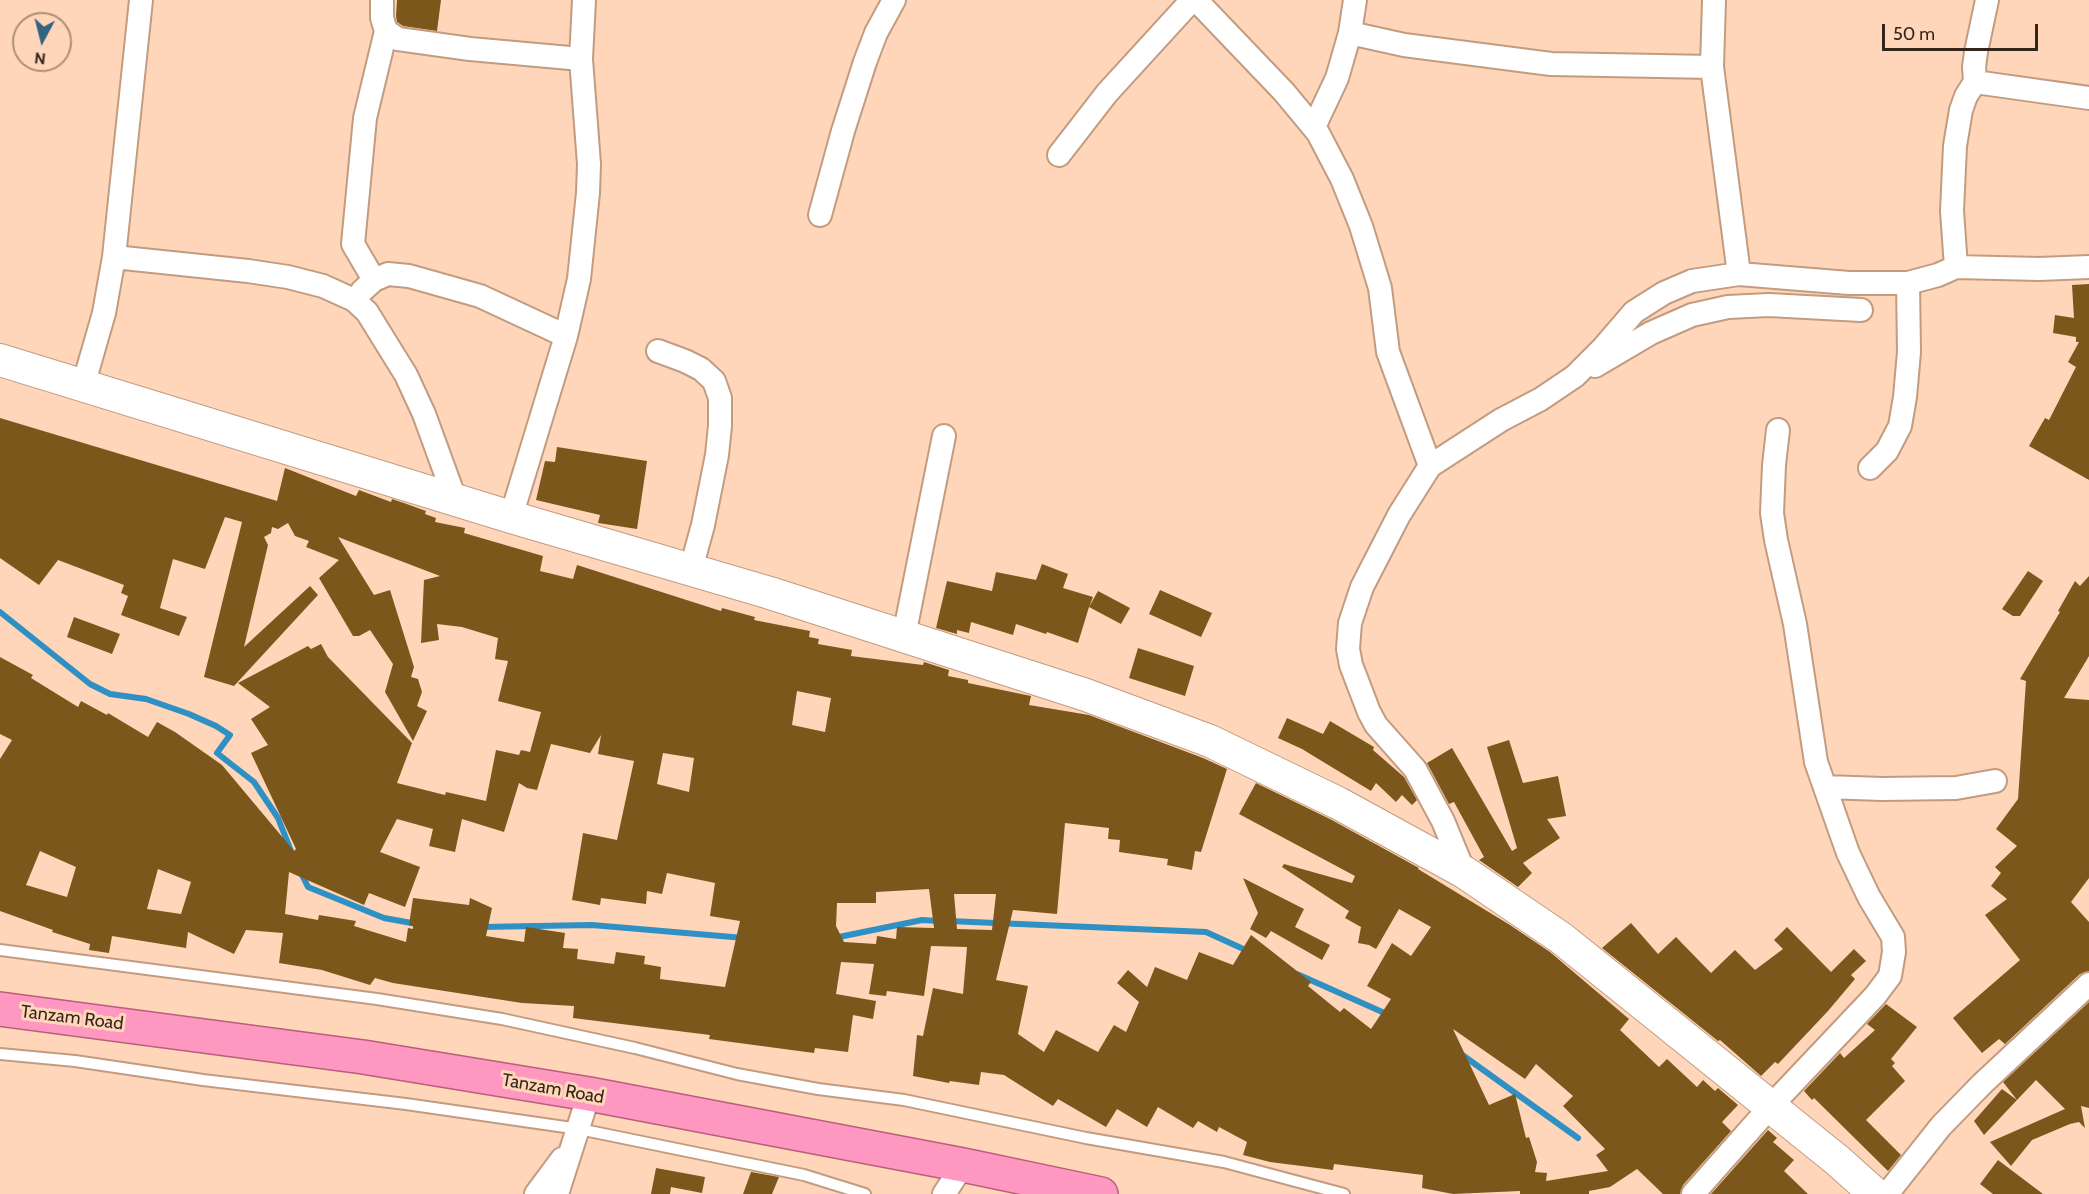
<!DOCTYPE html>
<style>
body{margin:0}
#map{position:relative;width:2089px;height:1194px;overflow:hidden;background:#ffd6b9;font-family:Cabin,sans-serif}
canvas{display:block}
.north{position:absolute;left:12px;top:12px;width:60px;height:60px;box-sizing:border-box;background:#ffd6b9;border:2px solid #ae8f79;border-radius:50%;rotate:187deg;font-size:16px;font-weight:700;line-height:24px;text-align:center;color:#34251a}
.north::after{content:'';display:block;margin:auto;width:21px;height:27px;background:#336583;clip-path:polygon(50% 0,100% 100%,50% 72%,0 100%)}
.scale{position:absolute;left:1882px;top:24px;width:156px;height:27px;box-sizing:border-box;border:3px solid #34251a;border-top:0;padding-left:8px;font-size:18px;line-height:21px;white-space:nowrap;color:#34251a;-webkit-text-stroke:4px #ffd6b9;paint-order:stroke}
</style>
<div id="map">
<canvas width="2089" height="1194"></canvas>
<div class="north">N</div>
<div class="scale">50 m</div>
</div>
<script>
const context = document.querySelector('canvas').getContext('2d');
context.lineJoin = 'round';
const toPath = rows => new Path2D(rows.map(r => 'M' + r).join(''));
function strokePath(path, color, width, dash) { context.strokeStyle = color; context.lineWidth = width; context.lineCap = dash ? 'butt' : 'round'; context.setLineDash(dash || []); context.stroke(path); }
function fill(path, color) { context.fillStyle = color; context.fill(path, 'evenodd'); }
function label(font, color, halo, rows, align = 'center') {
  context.font = font + ' Cabin,sans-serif'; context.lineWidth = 6; context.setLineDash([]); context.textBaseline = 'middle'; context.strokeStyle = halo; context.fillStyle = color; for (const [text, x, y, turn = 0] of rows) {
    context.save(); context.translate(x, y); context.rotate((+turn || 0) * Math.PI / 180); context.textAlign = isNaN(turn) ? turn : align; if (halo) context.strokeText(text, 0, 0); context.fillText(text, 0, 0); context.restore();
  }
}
strokePath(toPath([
 [0,612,90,684,110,694,146,699,189,714,216,726,230,735,217,753,254,782,278,818,291,851],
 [300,871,308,887,384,918,417,924],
 [949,921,1206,932,1250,952],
 [481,927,592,925,744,938],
 [834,938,922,920,939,921],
 [1297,974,1389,1015],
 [1461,1054,1578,1138]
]), '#2f90c4', 6);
fill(toPath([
 [397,0,441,0,437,31,403,26,397,22,396,16],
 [2089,284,2089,480,2029,446,2045,418,2049,420,2076,367,2068,362,2079,342,2076,342,2076,337,2053,333,2055,315,2074,318,2072,285],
 [0,418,277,501,285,468,356,496,359,490,391,502,392,499,404,503,426,511,425,514,436,518,435,522,465,528,464,533,543,556,540,571,573,579,577,565,721,611,722,608,755,617,754,620,810,631,809,637,819,639,818,644,852,650,851,656,923,665,924,662,949,670,948,676,968,680,968,683,1031,696,1029,705,1089,715,1203,758,1227,769,1201,852,1195,851,1192,870,1167,865,1168,859,1119,852,1120,840,1108,839,1109,828,1065,823,1057,914,1013,910,996,980,1028,986,1018,1034,1044,1052,1056,1030,1098,1052,1114,1025,1126,1032,1139,1002,1117,983,1128,970,1147,987,1155,967,1187,980,1199,952,1233,965,1251,935,1311,982,1308,986,1340,1012,1344,1008,1371,1029,1391,999,1367,986,1392,943,1411,956,1431,927,1399,909,1376,949,1369,945,1358,943,1361,927,1345,918,1349,911,1282,867,1284,864,1352,883,1355,876,1239,814,1256,783,1330,819,1419,868,1418,869,1510,925,1550,952,1629,1019,1620,1030,1659,1067,1667,1059,1697,1087,1703,1080,1715,1091,1718,1088,1738,1105,1722,1122,1731,1131,1683,1185,1680,1194,1663,1194,1637,1169,1610,1187,1589,1191,1589,1194,1520,1194,1520,1191,1453,1194,1422,1188,1423,1175,1334,1164,1333,1170,1270,1162,1243,1155,1247,1142,1219,1127,1217,1132,1198,1121,1193,1128,1158,1107,1147,1127,1117,1109,1106,1127,1058,1099,1053,1106,1004,1075,981,1072,979,1085,950,1081,949,1083,913,1076,917,1035,923,1036,933,988,963,994,967,947,931,946,924,996,887,991,886,996,869,994,874,964,841,962,836,994,876,1001,873,1019,853,1015,848,1052,815,1048,814,1053,709,1039,710,1035,573,1018,574,1006,522,1003,393,983,375,978,370,985,322,970,279,963,283,933,246,930,234,954,188,932,186,948,112,936,109,953,89,950,90,944,52,932,53,930,0,911,0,759,12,740,0,734,0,657,33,675,31,678,78,707,81,701,107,715,108,713,148,737,157,722,175,732,222,765,294,851,296,849,251,753,268,745,251,719,270,707,238,683,308,646,311,649,321,644,328,657,412,743,397,783,445,795,446,792,486,801,496,750,519,755,521,750,530,752,541,712,498,701,508,661,495,659,498,638,462,627,437,624,439,640,421,643,424,580,440,576,338,537,374,595,390,590,414,667,411,677,418,679,422,692,417,706,427,711,413,741,385,692,393,664,370,630,359,636,353,636,319,578,339,560,306,547,309,541,295,536,288,523,278,529,272,527,271,533,264,537,268,545,244,647,310,586,318,595,234,686,204,677,242,522,225,517,205,569,173,559,160,608,187,617,179,636,121,615,128,596,121,593,124,585,58,560,39,585,0,558],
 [797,691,831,698,825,732,792,725],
 [601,735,598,754,634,761,617,840,583,833,572,900,600,905,601,898,646,904,647,891,662,894,667,873,715,883,710,916,740,921,725,987,660,979,661,967,644,964,645,956,616,952,614,964,577,959,578,949,563,948,565,933,526,927,524,942,486,936,492,908,470,898,469,905,413,898,409,925,413,926,413,929,408,928,406,942,354,926,356,921,319,915,318,920,285,914,289,872,364,905,369,893,405,907,420,867,380,852,397,819,433,829,429,846,455,852,462,819,504,832,519,783,527,788,537,790,551,744,590,753],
 [663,753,694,758,689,792,657,784],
 [40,851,76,867,67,897,26,885],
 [158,869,191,882,181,914,147,909],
 [929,889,934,928,897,927,896,939,877,936,876,944,844,942,836,926,837,903,876,903,876,892],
 [954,894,996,894,992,930,957,929],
 [1453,1029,1525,1079,1536,1064,1573,1096,1563,1106,1605,1149,1596,1155,1608,1171,1546,1181,1547,1173,1535,1172,1537,1162,1529,1137,1526,1138,1515,1094,1489,1105],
 [557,447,647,461,637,529,598,523,600,515,536,500,545,461,555,462],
 [1042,564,1068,574,1063,588,1093,597,1089,607,1098,591,1130,608,1121,624,1089,607,1078,643,1047,632,1046,634,1016,624,1013,635,971,622,969,633,957,630,957,634,936,628,947,581,992,591,996,572,1036,580],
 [2028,571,2043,581,2020,616,2013,616,2002,609],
 [2089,576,2089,656,2064,698,2089,700,2089,878,2071,902,2089,922,2089,971,2080,974,2005,1044,1999,1039,1982,1053,1953,1018,2020,960,1985,915,2007,899,1991,886,2001,873,1995,867,2017,846,1996,829,2018,799,2026,681,2020,679,2060,612,2058,611,2075,581,2080,586],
 [1160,590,1212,613,1201,637,1149,614],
 [74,617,120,634,112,654,67,637],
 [1138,648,1194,666,1185,696,1129,678],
 [1287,718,1323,734,1330,721,1374,747,1373,750,1404,777,1417,800,1412,805,1402,795,1396,802,1376,783,1371,791,1302,749,1278,738],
 [1509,740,1523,783,1558,776,1566,816,1547,819,1560,838,1523,863,1532,873,1518,887,1479,860,1484,857,1454,802,1449,804,1427,763,1452,748,1512,851,1517,848,1487,747],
 [1243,878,1304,909,1295,927,1330,945,1322,960,1271,931,1266,938,1250,929,1258,913],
 [1631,923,1658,954,1676,937,1711,973,1735,950,1755,970,1783,949,1774,940,1787,927,1831,972,1854,949,1866,961,1851,975,1855,979,1828,1011,1778,1064,1775,1062,1761,1076,1720,1040,1718,1041,1602,948],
 [2089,1002,2089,1108,2081,1106,2085,1128,2079,1122,2070,1124,2032,1140,2011,1166,1990,1142,2065,1109,2036,1080,2017,1100,2003,1082],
 [1886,1004,1917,1027,1891,1059,1895,1063,1892,1066,1905,1081,1866,1120,1901,1155,1888,1171,1814,1098,1812,1100,1804,1091,1840,1053,1844,1058,1875,1030,1867,1024],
 [2002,1089,2017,1100,1984,1135,1974,1121],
 [1768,1130,1777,1138,1773,1142,1794,1160,1784,1171,1808,1194,1711,1194],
 [1998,1160,2043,1194,1993,1194,1980,1184],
 [656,1168,705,1177,702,1193,671,1187,670,1194,651,1194],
 [751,1172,779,1177,772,1194,743,1194]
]), '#7b571b');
const service = toPath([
 [0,950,377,999,502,1019,635,1048,737,1074,818,1089,904,1100,1086,1138,1224,1162,1344,1194],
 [0,1054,75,1061,203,1080,406,1104,579,1129,804,1175,865,1194]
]);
const minor = toPath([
 [382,0,382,18,386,31,398,39,470,49,581,59],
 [1196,0,1284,92,1318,133,1342,179,1361,226,1380,288,1388,352,1430,466,1399,515,1362,587,1350,623,1348,649,1351,665,1369,712,1376,725,1415,769,1443,821,1464,872],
 [1714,0,1712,67,1739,274],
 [1350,33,1404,45,1551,64,1712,67],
 [1975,82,1974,67,1976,52,1987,0],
 [1314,127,1337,78,1350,33,1355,0],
 [1059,155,1107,93,1192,0],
 [820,215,843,131,865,62,876,33,894,0],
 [114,257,248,271,288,277,323,286,354,300,367,312,406,375,424,414,455,499],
 [1956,267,2039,269,2089,267],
 [374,280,353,244,365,118,386,31],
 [362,291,374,280,388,274,409,276,480,296,566,336],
 [658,351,685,361,701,369,714,381,720,398,720,426,717,455,703,525,691,569],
 [1595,366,1651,333,1692,315,1728,307,1769,305,1861,310],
 [83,386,104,313,114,257,141,0],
 [1430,466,1501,420,1541,399,1575,376,1603,348,1634,312,1664,293,1692,281,1739,274,1849,283,1908,283,1938,275,1956,267,1952,211,1955,146,1961,110,1966,96,1975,82,2089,98],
 [1870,468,1887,451,1900,426,1905,397,1909,352,1908,283],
 [511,517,566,336,579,279,588,193,589,164,581,59,584,0],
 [904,636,944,436],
 [1825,787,1882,789,1956,788,1995,781],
 [536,1194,562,1159],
 [557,1194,589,1094],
 [944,1194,963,1165],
 [1693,1194,1770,1107,1875,996,1890,976,1894,952,1893,937,1869,897,1848,853,1816,762,1795,624,1776,540,1772,513,1774,465,1778,430],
 [1887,1194,1941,1126,1982,1084,2089,984]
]);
const secondary = toPath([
 [0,360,511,517,770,593,1086,695,1210,741,1338,803,1464,872,1561,938,1837,1160,1875,1194]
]);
const trunk = toPath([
 [0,1009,363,1057,589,1094,963,1165,1101,1194]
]);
strokePath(service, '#c29c80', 14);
strokePath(minor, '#c29c80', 26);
strokePath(secondary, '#c29c80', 34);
strokePath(trunk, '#b85f7c', 36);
strokePath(service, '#fff', 10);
strokePath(minor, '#fff', 22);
strokePath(secondary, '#fff', 32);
strokePath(trunk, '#ff98c0', 33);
label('18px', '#34251a', '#ffd6b9', [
 ["Tanzam Road",72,1018,7],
 ["Tanzam Road",553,1089,10]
]);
</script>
